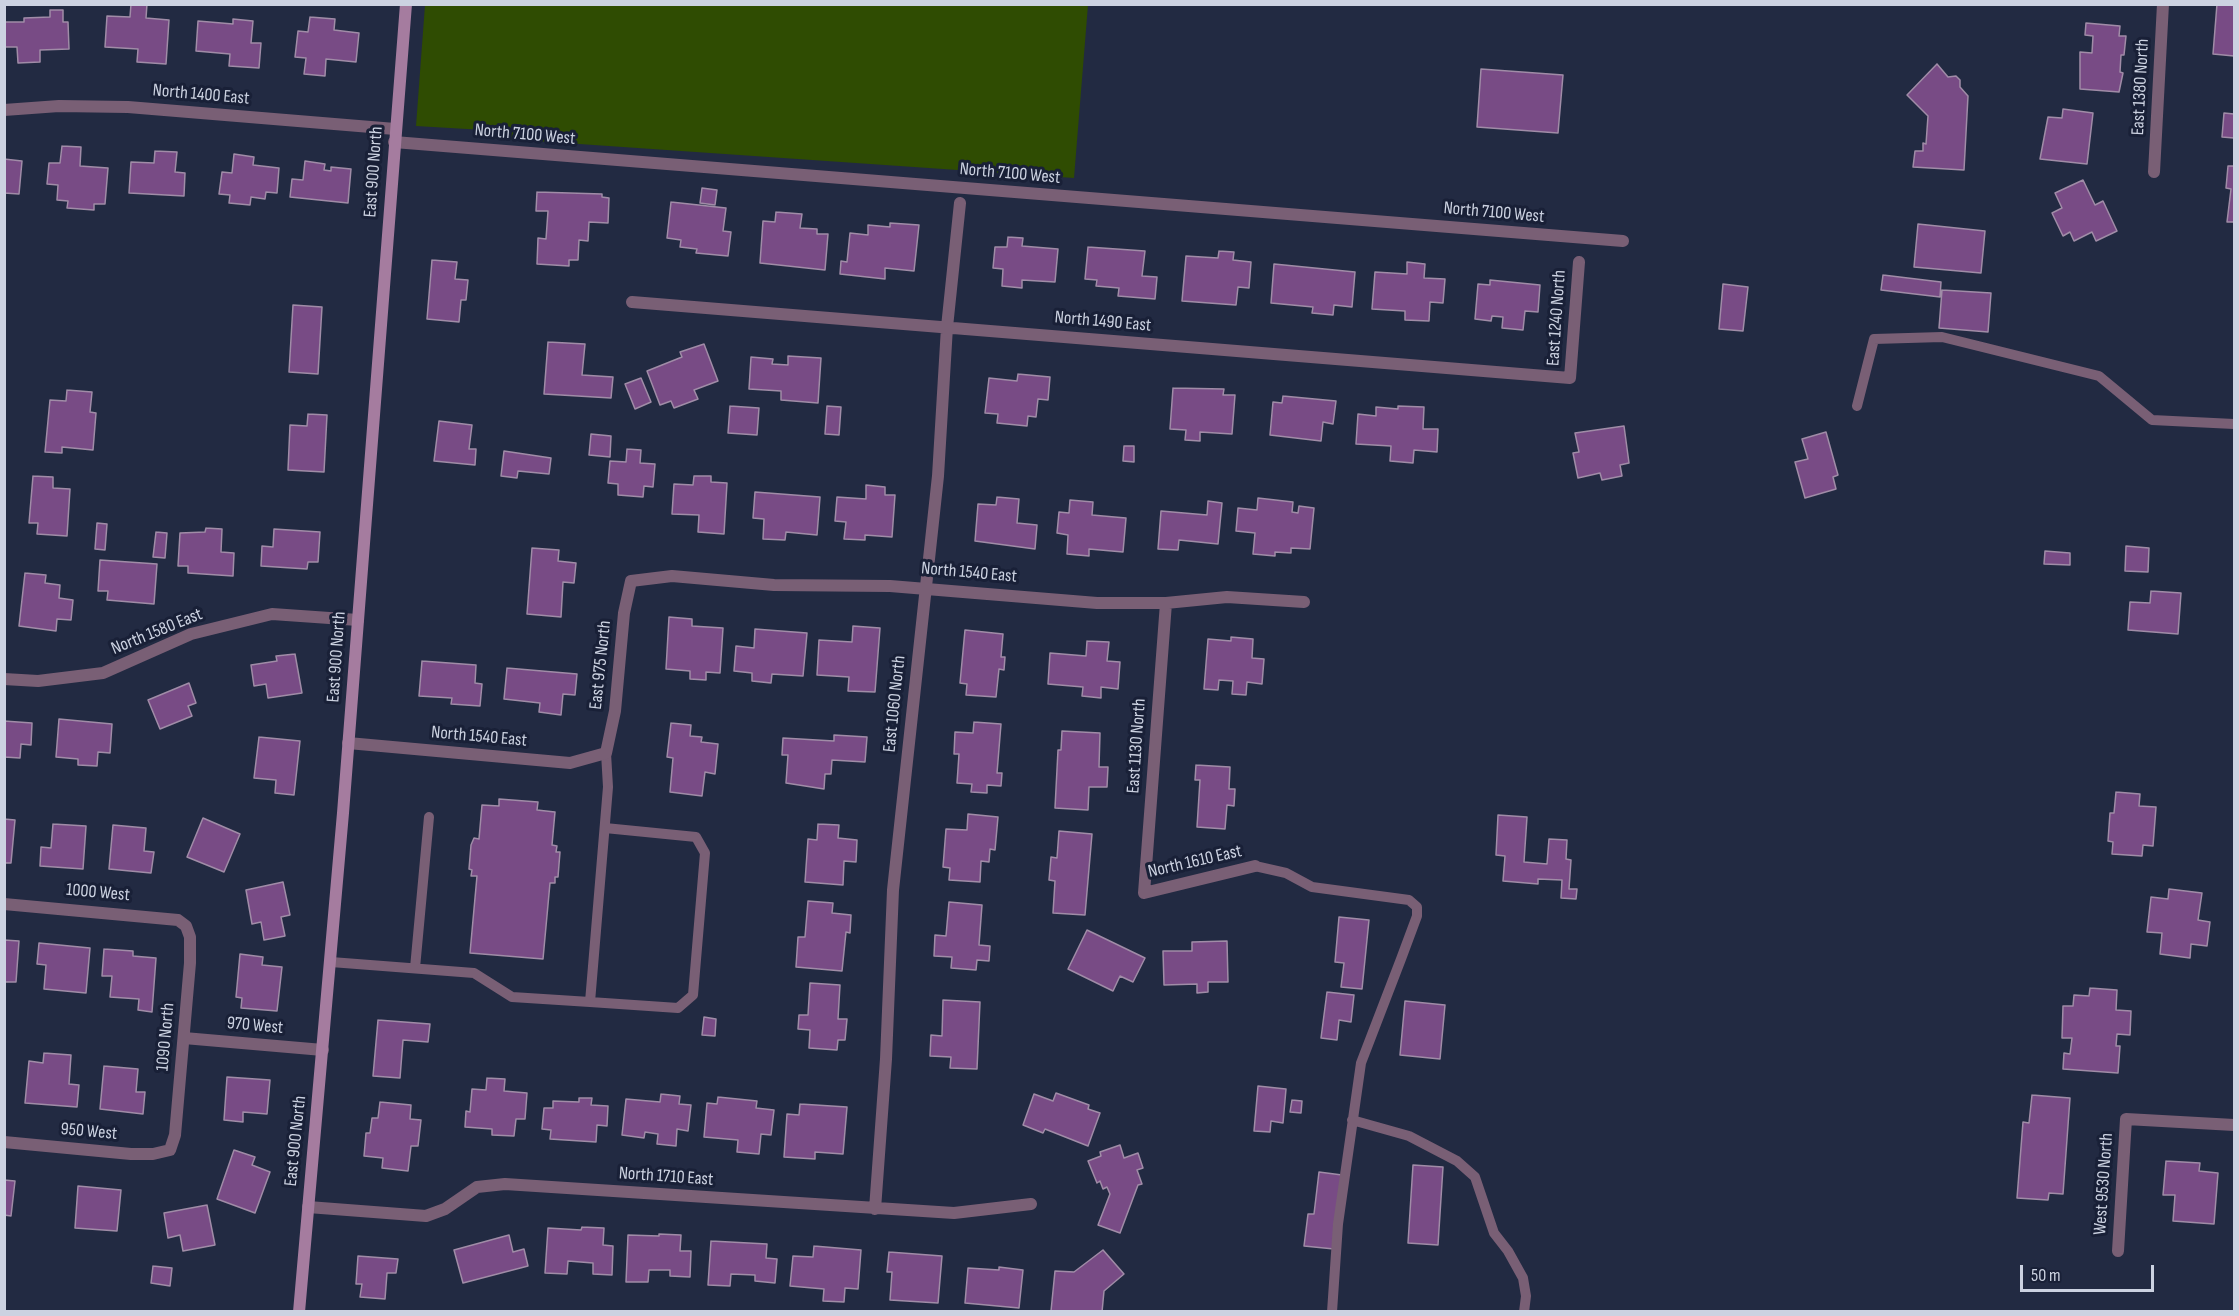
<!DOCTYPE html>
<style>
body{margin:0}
#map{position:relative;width:2239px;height:1316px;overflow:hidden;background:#222a42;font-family:"Sofia Sans Condensed",sans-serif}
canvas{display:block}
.frame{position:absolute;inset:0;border:6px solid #ccd2e1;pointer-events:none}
.scale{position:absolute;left:2020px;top:1265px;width:134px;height:27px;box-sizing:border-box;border:3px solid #ccd2e1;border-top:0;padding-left:8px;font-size:18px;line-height:21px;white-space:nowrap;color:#ccd2e1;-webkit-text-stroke:4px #192037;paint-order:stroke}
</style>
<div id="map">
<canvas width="2239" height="1316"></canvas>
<div class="frame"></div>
<div class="scale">50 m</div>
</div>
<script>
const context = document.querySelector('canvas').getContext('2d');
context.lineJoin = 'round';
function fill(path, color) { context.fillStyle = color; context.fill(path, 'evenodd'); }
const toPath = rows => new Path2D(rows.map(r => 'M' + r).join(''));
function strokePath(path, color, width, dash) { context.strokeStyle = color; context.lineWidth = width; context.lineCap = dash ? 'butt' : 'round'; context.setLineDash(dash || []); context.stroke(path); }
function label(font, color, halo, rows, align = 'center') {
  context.font = font + ' "Sofia Sans Condensed",sans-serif'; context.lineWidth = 6; context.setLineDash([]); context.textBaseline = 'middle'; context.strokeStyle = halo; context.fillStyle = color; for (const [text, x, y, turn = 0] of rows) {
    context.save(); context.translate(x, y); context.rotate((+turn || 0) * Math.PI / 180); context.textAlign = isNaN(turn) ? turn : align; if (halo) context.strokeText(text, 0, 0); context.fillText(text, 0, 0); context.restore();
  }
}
fill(toPath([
 [425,5,1088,5,1074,178,492,138,484,130,416,126]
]), '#2f4c02');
const building = toPath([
 [131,4,147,4,146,18,169,20,166,64,137,62,138,49,105,47,107,16,130,17,131,4],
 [2217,4,2234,4,2234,64,2234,56,2213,54,2217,4],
 [50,10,63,10,63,22,68,22,69,49,40,50,40,62,18,63,17,47,4,47,4,22,24,22,24,18,50,17,50,10],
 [310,17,335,19,334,30,359,33,356,62,326,59,325,76,304,74,306,58,295,57,298,31,308,32,310,17],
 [233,19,253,21,251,43,261,43,259,68,229,66,230,54,196,51,198,21,233,24,233,19],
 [2086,23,2120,26,2119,36,2126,36,2124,55,2121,55,2120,72,2123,73,2119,92,2080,89,2080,52,2092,53,2093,36,2085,35,2086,23],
 [1937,64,1948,77,1956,76,1960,80,1960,87,1968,96,1964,170,1913,167,1915,151,1923,151,1923,143,1926,144,1928,116,1907,95,1937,64],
 [1481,69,1563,75,1558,133,1477,127,1481,69],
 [2063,109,2093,113,2087,164,2040,159,2048,117,2062,118,2063,109],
 [2224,113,2234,114,2234,138,2222,137,2224,113],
 [62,146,81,147,80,166,108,168,105,204,94,204,94,210,67,208,68,201,57,200,58,185,47,184,49,163,60,163,62,146],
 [155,151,177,152,175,172,185,173,184,196,129,193,131,162,154,163,155,151],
 [234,154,254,157,253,165,279,168,277,193,266,192,265,199,251,197,250,205,229,203,230,195,219,194,222,172,232,173,234,154],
 [4,159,22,161,19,194,4,193,4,159],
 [305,161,325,164,324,170,331,171,331,167,351,169,348,203,290,197,292,179,303,180,305,161],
 [2228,166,2234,166,2234,222,2227,222,2231,189,2226,188,2228,166],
 [2083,180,2095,205,2103,201,2117,231,2096,241,2092,232,2074,241,2070,232,2063,236,2052,213,2062,208,2055,193,2083,180],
 [702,188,717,190,715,205,700,203,702,188],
 [537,192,602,194,602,197,609,198,608,223,589,222,588,241,579,240,578,260,569,260,569,266,537,264,538,238,546,239,548,211,536,211,537,192],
 [671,202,726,208,723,231,731,232,728,256,696,253,697,249,680,247,681,240,667,238,671,202],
 [776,212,802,214,800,228,817,229,817,234,828,234,825,270,760,263,763,221,775,222,776,212],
 [890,223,919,225,914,271,885,268,885,279,840,274,841,261,847,262,850,233,868,235,868,225,890,227,890,223],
 [1918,224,1985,231,1981,273,1914,267,1918,224],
 [1008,237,1023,238,1022,246,1058,249,1055,282,1022,280,1022,288,1002,286,1003,269,993,268,995,247,1007,247,1008,237],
 [1088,247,1145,251,1142,276,1157,277,1155,299,1118,296,1119,288,1096,286,1097,280,1085,279,1088,247],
 [1219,251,1234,252,1233,260,1251,262,1249,288,1238,287,1236,305,1182,301,1186,256,1218,258,1219,251],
 [432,260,457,262,455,279,468,280,466,300,461,300,459,322,427,319,432,260],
 [1407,262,1425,264,1424,278,1445,279,1443,303,1430,302,1429,321,1405,320,1405,311,1372,309,1375,272,1407,274,1407,262],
 [1274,264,1355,272,1352,307,1334,305,1333,315,1312,313,1313,307,1271,303,1274,264],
 [1883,275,1941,282,1940,297,1881,290,1883,275],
 [1490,280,1540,285,1538,312,1525,311,1523,330,1502,328,1503,317,1492,316,1491,321,1475,319,1478,284,1490,285,1490,280],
 [1723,284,1748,287,1743,331,1719,329,1723,284],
 [1942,290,1991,293,1988,332,1939,328,1942,290],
 [293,305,322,307,318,374,289,372,293,305],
 [548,342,585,344,582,375,613,377,611,398,544,394,548,342],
 [704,344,718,381,694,390,698,399,674,408,671,401,660,405,647,371,682,357,680,352,704,344],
 [788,356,821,358,818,403,781,400,781,391,749,389,751,357,773,359,772,364,788,365,788,356],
 [1018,374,1050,377,1048,400,1038,399,1036,417,1028,416,1027,426,997,423,998,414,985,413,989,378,1017,381,1018,374],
 [641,378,651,402,635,409,625,384,641,378],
 [1173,388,1224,389,1223,395,1235,395,1232,434,1200,432,1200,441,1185,440,1186,430,1170,429,1173,388],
 [67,390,92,392,90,412,96,413,93,450,62,447,62,453,45,452,50,400,66,401,67,390],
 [1283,396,1336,401,1333,424,1323,422,1321,441,1270,435,1273,402,1282,403,1283,396],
 [730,406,759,408,757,435,728,433,730,406],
 [827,406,841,407,839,435,825,434,827,406],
 [1398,406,1424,407,1423,429,1438,429,1437,452,1414,450,1413,463,1390,461,1391,446,1356,444,1358,414,1376,416,1376,407,1398,409,1398,406],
 [308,414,327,415,324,472,288,470,290,425,307,426,308,414],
 [439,421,472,425,469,449,476,449,475,465,434,461,439,421],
 [1624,426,1629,463,1620,465,1622,476,1602,480,1600,473,1578,478,1573,453,1579,452,1575,433,1624,426],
 [1826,432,1838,475,1833,477,1836,489,1805,498,1795,462,1808,459,1802,439,1826,432],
 [591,434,611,436,610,457,589,455,591,434],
 [1124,446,1134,446,1134,462,1123,461,1124,446],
 [627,449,641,450,640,463,655,464,653,487,644,486,643,497,618,495,618,484,608,483,610,461,626,462,627,449],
 [504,451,551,458,549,474,518,471,517,478,501,476,504,451],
 [33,476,53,477,53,488,70,489,67,536,37,534,38,523,29,523,33,476],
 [694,476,711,476,711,482,727,483,724,534,698,532,699,515,672,514,674,484,693,485,694,476],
 [866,485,885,487,885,495,895,495,892,537,865,535,865,540,844,539,846,522,835,521,837,497,866,499,866,485],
 [755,492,820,497,817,535,786,532,785,540,763,539,764,519,753,518,755,492],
 [997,497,1019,499,1017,523,1037,525,1035,549,975,541,978,504,996,505,997,497],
 [1258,498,1293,502,1292,512,1298,513,1299,506,1314,508,1310,549,1291,548,1291,553,1275,552,1275,556,1253,554,1255,533,1236,531,1238,508,1257,510,1258,498],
 [1070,500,1093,502,1092,515,1126,518,1123,552,1089,549,1089,556,1067,554,1068,535,1057,533,1059,512,1069,513,1070,500],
 [1208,501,1222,503,1218,544,1179,540,1178,550,1158,549,1161,511,1207,515,1208,501],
 [97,523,107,524,105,550,95,549,97,523],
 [206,528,222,529,221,552,234,553,233,576,188,573,188,566,178,566,180,533,205,532,206,528],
 [274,529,320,532,318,562,308,562,307,569,261,566,262,546,273,547,274,529],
 [156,532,167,533,165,558,153,557,156,532],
 [2126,546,2149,548,2148,572,2125,571,2126,546],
 [532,548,559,550,558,561,576,563,574,583,563,582,561,617,527,614,532,548],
 [2045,551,2070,553,2070,565,2044,564,2045,551],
 [100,560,157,564,154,604,107,600,108,591,98,591,100,560],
 [25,573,46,575,45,583,60,585,59,598,73,600,71,620,57,619,56,631,19,626,25,573],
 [2151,591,2181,593,2178,634,2128,630,2130,602,2150,603,2151,591],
 [669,617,692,619,692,626,723,628,720,673,706,672,706,680,690,679,690,671,666,669,669,617],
 [853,626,880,628,875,692,848,691,849,677,817,675,819,640,852,642,853,626],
 [755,629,807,633,803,676,772,674,771,683,752,681,752,673,734,671,736,646,754,648,755,629],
 [965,630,1003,634,1001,657,1005,657,1004,670,999,669,996,697,966,695,967,684,960,683,965,630],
 [1231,637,1253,639,1252,658,1264,659,1262,684,1247,682,1246,695,1232,694,1233,681,1219,680,1218,690,1204,689,1208,639,1231,641,1231,637],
 [1087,641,1109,642,1107,661,1120,662,1118,689,1101,687,1101,698,1082,696,1083,687,1048,684,1050,653,1086,656,1087,641],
 [295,654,302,693,268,698,266,684,254,686,251,665,277,661,276,656,295,654],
 [422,661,476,665,475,683,482,684,480,706,451,704,452,698,419,696,422,661],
 [507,668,577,674,575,695,563,694,561,715,539,712,540,703,504,699,507,668],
 [189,683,196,703,188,706,192,716,160,729,148,700,189,683],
 [59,719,112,724,110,753,98,752,97,766,78,765,78,759,56,757,59,719],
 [4,721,32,723,31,745,21,744,20,758,4,757,4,721],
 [974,722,1001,724,997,773,1002,773,1001,786,987,785,987,793,971,792,972,784,957,783,959,754,954,754,955,732,973,733,974,722],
 [671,723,691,725,690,736,702,737,701,742,718,744,715,774,705,772,702,796,670,792,673,758,667,757,671,723],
 [1062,731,1100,733,1099,767,1108,767,1107,787,1089,787,1088,810,1055,808,1058,750,1061,750,1062,731],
 [834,735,867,737,865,762,832,760,831,774,825,774,824,789,786,783,788,755,782,755,783,738,834,741,834,735],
 [259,737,300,741,294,795,275,793,276,780,254,778,259,737],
 [1196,765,1230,767,1229,789,1235,789,1234,806,1227,805,1225,829,1197,827,1200,780,1195,780,1196,765],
 [2116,792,2140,794,2139,806,2156,807,2153,846,2143,845,2142,856,2112,854,2113,842,2108,841,2110,813,2114,813,2116,792],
 [499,799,538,802,537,810,555,812,552,845,557,846,556,852,560,852,558,877,555,877,555,883,550,883,543,959,470,953,477,876,471,876,472,870,469,869,471,845,474,838,479,839,482,805,499,806,499,799],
 [968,814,998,817,995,850,990,849,989,862,981,861,980,882,949,880,950,868,943,867,946,829,967,830,968,814],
 [1498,815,1527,817,1524,862,1547,864,1549,839,1567,840,1566,859,1571,860,1569,889,1577,889,1576,899,1561,898,1562,880,1538,879,1538,884,1503,881,1505,856,1496,855,1498,815],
 [203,818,240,834,224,872,187,857,203,818],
 [4,819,15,820,11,863,4,863,4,819],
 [53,824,86,826,83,869,40,866,41,847,51,848,53,824],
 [818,824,839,825,838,838,857,840,856,862,844,861,843,885,805,882,808,839,817,840,818,824],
 [113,825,146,828,144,851,154,852,151,873,109,869,113,825],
 [1059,831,1092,834,1085,915,1053,913,1055,881,1049,880,1051,857,1057,858,1059,831],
 [283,882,290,915,281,917,285,936,264,940,261,922,252,924,246,890,283,882],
 [2169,889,2202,893,2198,920,2210,922,2207,946,2191,944,2190,958,2160,954,2162,933,2147,932,2151,897,2168,899,2169,889],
 [808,901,833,903,832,913,851,915,850,933,846,932,842,971,796,967,798,937,805,937,808,901],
 [949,902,982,905,979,945,990,946,989,961,977,960,976,970,951,968,952,957,934,956,935,935,946,936,949,902],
 [1339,917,1369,920,1362,989,1341,987,1344,963,1335,962,1339,917],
 [1087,930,1145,958,1133,982,1120,976,1113,991,1068,969,1087,930],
 [4,940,19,941,16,982,4,982,4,940],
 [1227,941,1228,982,1208,982,1208,992,1197,993,1197,984,1164,985,1163,951,1192,951,1192,942,1227,941],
 [39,943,90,948,86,993,44,989,46,965,37,964,39,943],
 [104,949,133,951,133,956,156,958,152,1012,138,1010,139,999,110,997,112,976,102,976,104,949],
 [240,954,263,957,262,965,282,967,277,1011,241,1008,242,998,236,997,240,954],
 [810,983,840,985,838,1019,847,1019,845,1040,838,1040,837,1050,809,1048,810,1030,798,1029,799,1015,808,1015,810,983],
 [2090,988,2117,990,2116,1010,2131,1011,2130,1035,2117,1034,2116,1046,2120,1046,2118,1073,2063,1069,2064,1053,2070,1054,2072,1038,2062,1038,2063,1006,2073,1006,2074,995,2089,996,2090,988],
 [1327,992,1354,995,1351,1022,1339,1020,1337,1040,1321,1038,1327,992],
 [943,1000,980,1002,977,1069,950,1068,951,1057,930,1056,931,1035,942,1036,943,1000],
 [1405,1001,1445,1005,1440,1059,1400,1055,1405,1001],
 [704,1017,716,1019,715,1036,702,1035,704,1017],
 [378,1020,430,1024,428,1042,403,1040,400,1078,373,1076,378,1020],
 [44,1053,71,1055,69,1084,79,1085,77,1107,25,1103,29,1061,43,1063,44,1053],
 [104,1066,138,1069,136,1092,145,1092,143,1114,100,1109,104,1066],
 [227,1077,270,1080,267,1114,243,1112,243,1122,224,1120,227,1077],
 [487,1078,505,1079,504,1091,527,1093,525,1119,516,1119,514,1136,492,1135,492,1129,465,1127,466,1111,470,1112,472,1089,486,1090,487,1078],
 [1258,1086,1286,1089,1283,1123,1271,1121,1270,1132,1254,1131,1258,1086],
 [1056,1093,1089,1105,1088,1109,1100,1113,1088,1146,1045,1129,1043,1133,1023,1125,1034,1094,1053,1101,1056,1093],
 [661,1094,680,1096,679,1104,691,1105,688,1131,677,1129,676,1146,657,1144,658,1134,645,1132,644,1138,622,1135,626,1099,660,1102,661,1094],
 [2032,1095,2070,1098,2063,1194,2049,1193,2048,1200,2017,1198,2023,1122,2029,1123,2032,1095],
 [718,1097,757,1101,756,1108,774,1110,771,1135,761,1134,759,1154,737,1152,738,1140,704,1137,707,1103,717,1104,718,1097],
 [579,1098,592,1098,591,1105,608,1106,607,1126,597,1125,596,1142,550,1139,551,1130,542,1129,544,1108,553,1108,553,1101,579,1102,579,1098],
 [1292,1100,1302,1101,1301,1113,1290,1112,1292,1100],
 [380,1102,411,1105,410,1119,421,1120,418,1146,411,1146,408,1171,382,1168,383,1158,364,1156,366,1133,370,1133,372,1118,378,1118,380,1102],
 [800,1104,847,1107,843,1154,815,1152,815,1159,784,1157,787,1114,799,1115,800,1104],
 [1120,1145,1124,1158,1138,1153,1143,1168,1137,1170,1142,1184,1138,1185,1120,1233,1098,1225,1110,1194,1107,1187,1103,1189,1100,1181,1097,1183,1088,1161,1101,1156,1100,1152,1120,1145],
 [234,1150,255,1157,252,1165,270,1172,255,1213,217,1199,234,1150],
 [2166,1161,2200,1163,2199,1171,2218,1173,2214,1224,2173,1221,2175,1195,2163,1195,2166,1161],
 [1413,1165,1443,1167,1438,1245,1408,1243,1413,1165],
 [1319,1172,1342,1175,1334,1249,1304,1246,1308,1214,1314,1214,1319,1172],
 [4,1180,15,1181,11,1216,4,1215,4,1180],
 [78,1186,121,1190,117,1231,75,1228,78,1186],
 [207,1205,215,1245,183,1251,180,1235,168,1238,164,1213,207,1205],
 [582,1227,604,1228,603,1245,613,1246,612,1275,593,1274,593,1263,568,1261,567,1274,545,1273,548,1228,581,1230,582,1227],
 [659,1234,681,1235,680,1251,691,1251,690,1277,670,1276,670,1270,649,1270,648,1282,626,1282,628,1235,659,1236,659,1234],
 [509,1235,513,1252,524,1249,528,1266,463,1283,454,1250,509,1235],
 [711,1241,767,1244,766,1258,777,1259,775,1283,755,1281,755,1275,731,1274,730,1286,708,1285,711,1241],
 [814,1246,861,1250,858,1289,845,1288,844,1302,823,1301,824,1289,790,1286,793,1256,813,1257,814,1246],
 [1103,1250,1124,1274,1104,1291,1102,1312,1051,1311,1055,1271,1074,1272,1103,1250],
 [889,1252,942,1256,938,1303,890,1300,892,1272,887,1272,889,1252],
 [358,1256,398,1259,396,1273,387,1273,385,1299,360,1297,362,1284,356,1284,358,1256],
 [153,1266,172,1268,170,1286,151,1283,153,1266],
 [999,1267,1023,1270,1019,1308,965,1303,968,1268,999,1270,999,1267]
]);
fill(building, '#784b85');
strokePath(building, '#a08ca7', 1.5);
strokePath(toPath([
 [1857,406,1874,339,1942,337,2099,376,2152,420,2234,424],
 [1255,866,1286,873,1312,887,1409,900,1417,907,1417,916,1401,959,1361,1063,1338,1224,1332,1312],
 [331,962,474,973,512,997,590,1002,608,787,606,753],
 [415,968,429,817],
 [590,1002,678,1008,693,995,705,853,696,837,605,828],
 [1352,1120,1409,1136,1457,1161,1475,1177,1494,1233,1508,1251,1523,1278,1526,1296,1524,1312]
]), '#795f75', 10);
strokePath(toPath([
 [4,110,59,106,128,107,395,129],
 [394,142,1623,241],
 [2154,172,2163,4],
 [632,302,1570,378,1579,262],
 [1166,603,1144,893,1255,866],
 [4,679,38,681,103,673,191,634,272,614,358,620],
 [348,743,570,763,606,753,615,711,624,613,631,581,672,576,774,585,890,586,1097,603,1166,603,1227,597,1304,602],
 [4,904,178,920,186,926,190,937,190,963,175,1135,170,1150,153,1154,131,1154,4,1142],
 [184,1038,323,1050],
 [308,1207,426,1216,445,1209,477,1187,505,1184,954,1213,1031,1204],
 [875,1209,886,1059,893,890,938,476,947,327,960,203],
 [2118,1251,2126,1119,2234,1125]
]), '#795f75', 12);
strokePath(toPath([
 [299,1312,343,813,406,4]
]), '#a57c9f', 12);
label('18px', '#ccd2e1', '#192037', [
 ["East 1380 North",2141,87,-87],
 ["North 1400 East",201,95,5],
 ["North 7100 West",525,135,5],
 ["East 900 North",374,172,-86],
 ["North 7100 West",1010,174,5],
 ["North 7100 West",1494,213,5],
 ["East 1240 North",1557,318,-86],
 ["North 1490 East",1103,322,5],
 ["North 1540 East",969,573,5],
 ["North 1580 East",157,632,-22],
 ["East 900 North",337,657,-86],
 ["East 975 North",601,665,-84],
 ["East 1060 North",895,704,-84],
 ["North 1540 East",479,737,5],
 ["East 1130 North",1137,746,-86],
 ["North 1610 East",1195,862,-13],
 ["1000 West",98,893,5],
 ["970 West",255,1026,5],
 ["1090 North",166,1037,-85],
 ["950 West",89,1132,5],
 ["East 900 North",296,1141,-84],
 ["North 1710 East",666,1177,4],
 ["West 9530 North",2104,1184,-86]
]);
</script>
